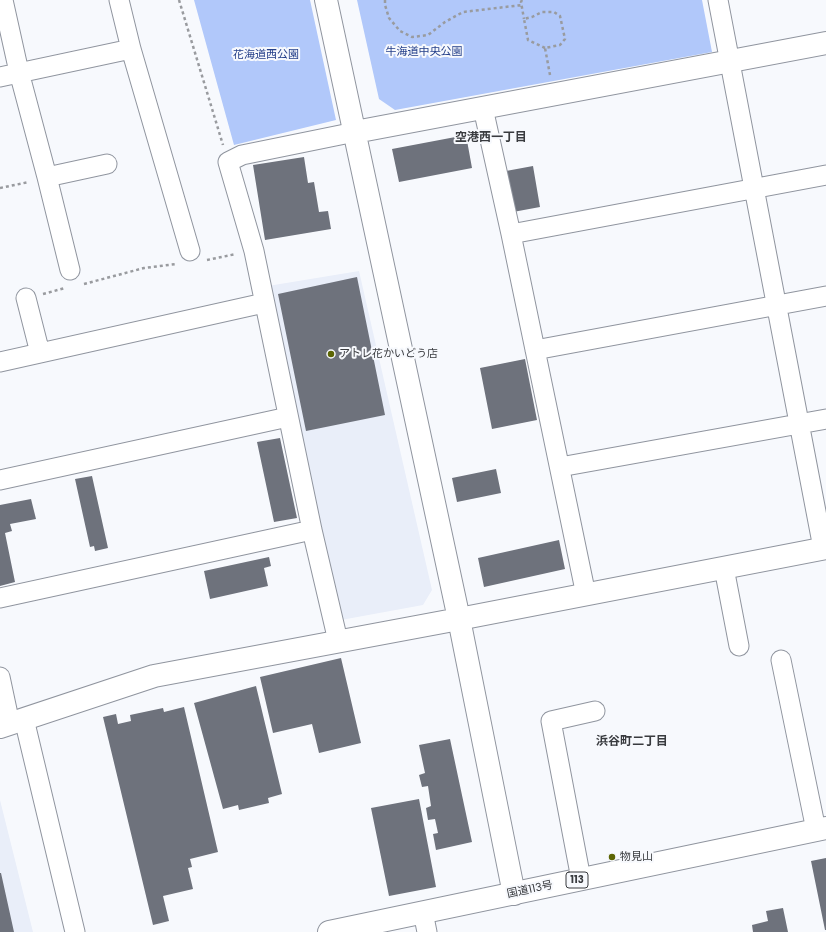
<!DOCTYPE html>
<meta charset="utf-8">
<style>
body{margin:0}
canvas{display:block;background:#f7f9fd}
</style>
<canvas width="826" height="932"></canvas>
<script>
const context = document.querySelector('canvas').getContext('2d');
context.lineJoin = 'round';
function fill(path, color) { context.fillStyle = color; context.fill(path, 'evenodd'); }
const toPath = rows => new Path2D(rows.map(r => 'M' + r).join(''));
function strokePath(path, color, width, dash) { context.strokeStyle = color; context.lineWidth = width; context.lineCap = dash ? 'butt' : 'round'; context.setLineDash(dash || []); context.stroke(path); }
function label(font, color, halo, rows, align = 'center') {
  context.font = font + ' Poppins,"Noto Sans JP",sans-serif'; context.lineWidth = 4; context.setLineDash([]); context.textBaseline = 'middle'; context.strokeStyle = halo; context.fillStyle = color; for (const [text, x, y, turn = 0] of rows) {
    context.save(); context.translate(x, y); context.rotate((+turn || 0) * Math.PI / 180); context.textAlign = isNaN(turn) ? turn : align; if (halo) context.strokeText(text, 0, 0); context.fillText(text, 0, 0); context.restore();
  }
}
fill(toPath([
 [359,271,432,590,423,605,341,620,268,286],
 [0,800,33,932,0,932]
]), '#e9eef9');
fill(toPath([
 [194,0,310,0,336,120,234,145],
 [357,0,702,0,712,52,395,110,379,99]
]), '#b1c8fa');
fill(toPath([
 [466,135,472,168,399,182,392,149],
 [304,157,308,183,314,182,319,212,328,211,331,229,265,240,253,165],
 [533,166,540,207,513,212,506,171],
 [357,277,385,415,306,431,278,294],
 [525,359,537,420,492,429,480,368],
 [280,438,297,518,274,522,257,442],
 [496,469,501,493,457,502,452,478],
 [92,476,108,548,95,551,94,546,90,547,75,479],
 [31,499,36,519,10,524,12,531,5,533,15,582,0,586,0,505],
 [559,540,565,569,484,587,478,558],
 [269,557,271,566,264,568,268,586,210,599,204,571],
 [341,658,361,743,319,753,312,724,273,733,260,677],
 [256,686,282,794,268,798,269,803,239,810,238,805,223,809,194,703],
 [184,707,218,852,190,859,192,867,188,868,193,889,163,896,169,921,153,925,103,717,116,714,118,724,131,721,130,715,163,708,164,712],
 [450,739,472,842,436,850,433,834,438,833,435,819,428,820,426,808,431,806,428,786,422,787,419,775,425,773,419,745],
 [419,799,436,887,389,896,371,808],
 [826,858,826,930,825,930,811,861],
 [0,873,1,873,14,932,0,932],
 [783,908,788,932,753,932,752,925,768,921,766,911]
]), '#6e727c');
const street = toPath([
 [3,0,19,72,47,177,70,270],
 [119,0,131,49,190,251],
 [718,0,823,548],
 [0,77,131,49],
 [483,108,511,234,586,595],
 [47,177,107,164],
 [511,234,826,175],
 [26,298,40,353],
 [535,350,826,296],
 [0,362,264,303],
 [560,467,826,419],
 [0,480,288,417],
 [724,568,739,646],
 [0,598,312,530],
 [338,641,312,530,254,251,228,162,242,155,355,132],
 [781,660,816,830],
 [0,677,10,724],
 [24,719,75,932],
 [581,879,551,721,595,711],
 [423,912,427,932]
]);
const secondary = toPath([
 [326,0,459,619,514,894],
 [355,132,826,43],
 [0,727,154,676,459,619,826,548]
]);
const highway = toPath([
 [329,932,826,828]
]);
strokePath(street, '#90959f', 21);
strokePath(secondary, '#90959f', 24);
strokePath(highway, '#90959f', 24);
strokePath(toPath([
 [179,0,223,145],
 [385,0,385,5,389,18,400,31,412,37,428,35,445,22,463,12,522,5],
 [522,0,521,2,524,19],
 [545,48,528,40,524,19,532,17,542,12,554,12,560,16,565,39,560,45,545,48,550,75],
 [0,188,29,182],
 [207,260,236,254],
 [84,284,144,268,176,264],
 [43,294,65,288]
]), '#999b9f', 2.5, [3, 3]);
strokePath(street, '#fff', 19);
strokePath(secondary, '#fff', 22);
strokePath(highway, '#fff', 22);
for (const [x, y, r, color] of [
 [331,354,4,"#5c6504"],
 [612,857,4,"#5c6504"]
]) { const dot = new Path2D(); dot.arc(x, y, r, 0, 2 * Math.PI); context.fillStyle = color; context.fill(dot); strokePath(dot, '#f7f9fd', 1.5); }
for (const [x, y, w] of [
 [577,880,22]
]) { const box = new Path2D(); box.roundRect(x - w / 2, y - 8, w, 16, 3); context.fillStyle = '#f7f9fd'; context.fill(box); strokePath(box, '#393b3f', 1); }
label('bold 10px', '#393b3f', null, [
 ["113",577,880]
]);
label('11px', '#25408a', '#f7f9fd', [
 ["牛海道中央公園",424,52],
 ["花海道西公園",266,55]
]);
label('11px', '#393b3f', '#f7f9fd', [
 ["アトレ花かいどう店",339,354],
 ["物見山",620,857]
], 'left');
label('11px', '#393b3f', '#f7f9fd', [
 ["国道113号",530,890,-12]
]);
label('bold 12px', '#393b3f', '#f7f9fd', [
 ["空港西一丁目",491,138],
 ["浜谷町二丁目",632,742]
]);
</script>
